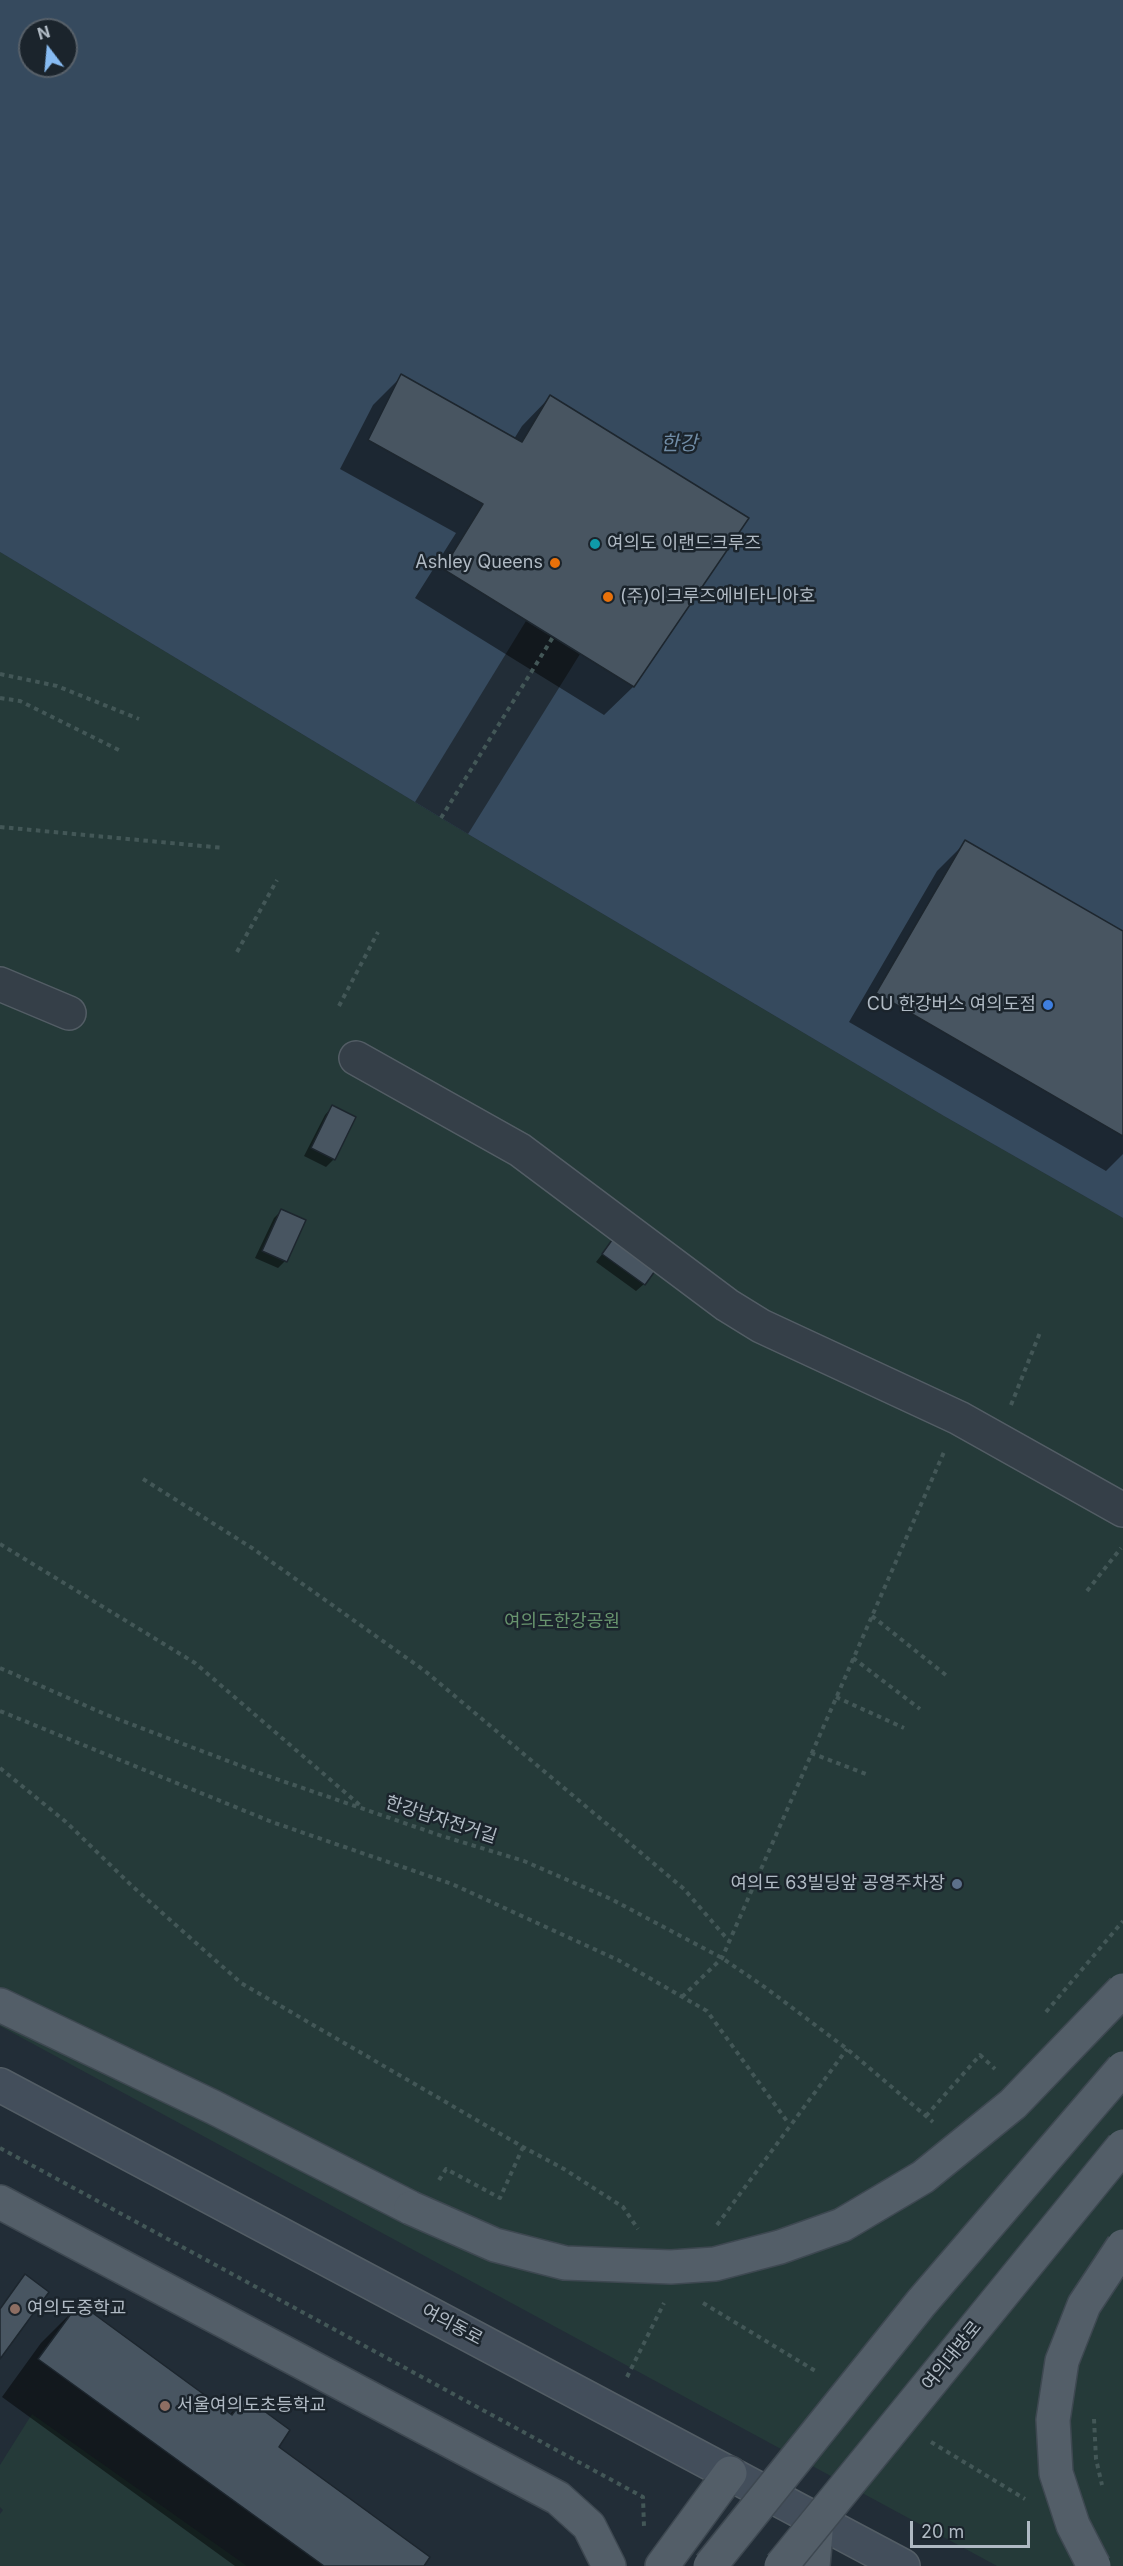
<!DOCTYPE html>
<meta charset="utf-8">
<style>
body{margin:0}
#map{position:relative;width:1123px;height:2566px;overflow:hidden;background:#222d37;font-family:Inter,sans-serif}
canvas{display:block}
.north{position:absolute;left:18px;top:18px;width:60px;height:60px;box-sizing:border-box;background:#1b242c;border:2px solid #576069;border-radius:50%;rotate:344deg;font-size:16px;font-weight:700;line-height:24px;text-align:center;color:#b0bac4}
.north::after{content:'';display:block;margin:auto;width:21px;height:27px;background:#87bbf2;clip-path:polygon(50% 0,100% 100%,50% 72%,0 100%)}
.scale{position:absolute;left:910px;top:2521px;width:120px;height:27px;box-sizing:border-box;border:3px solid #b0bac4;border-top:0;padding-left:8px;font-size:18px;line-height:21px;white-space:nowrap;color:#b0bac4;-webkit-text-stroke:4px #1b242c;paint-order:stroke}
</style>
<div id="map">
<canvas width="1123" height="2566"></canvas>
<div class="north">N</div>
<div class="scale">20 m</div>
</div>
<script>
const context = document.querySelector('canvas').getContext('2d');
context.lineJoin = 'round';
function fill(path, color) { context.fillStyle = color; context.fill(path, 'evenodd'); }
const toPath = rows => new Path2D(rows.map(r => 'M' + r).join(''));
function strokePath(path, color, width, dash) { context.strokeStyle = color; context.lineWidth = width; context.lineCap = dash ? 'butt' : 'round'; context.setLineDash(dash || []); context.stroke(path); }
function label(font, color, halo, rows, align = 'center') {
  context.font = font + ' Inter,"Noto Sans KR",sans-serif'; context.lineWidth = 5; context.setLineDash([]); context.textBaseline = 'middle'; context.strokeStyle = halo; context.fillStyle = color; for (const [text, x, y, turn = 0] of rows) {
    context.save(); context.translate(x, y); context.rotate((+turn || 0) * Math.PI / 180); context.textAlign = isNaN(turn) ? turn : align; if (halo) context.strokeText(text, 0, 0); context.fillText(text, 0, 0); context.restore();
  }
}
fill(toPath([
 [0,552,468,834,944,1116,1123,1218,1123,2566,997,2566,0,2026],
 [32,2414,247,2566,0,2566,0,2514,3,2510,0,2507,0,2465]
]), '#253a39');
fill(toPath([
 [0,0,1123,0,1123,1218,944,1116,468,834,0,552],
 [30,30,66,30,66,66,30,66]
]), '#364a5e');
fill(toPath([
 [526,621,580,654,468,834,415,802]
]), '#222d37');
fill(toPath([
 [402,376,514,439,522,426,550,397,747,518,633,687,604,715,415,598,456,533,340,469,373,405],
 [966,842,1123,933,1123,1154,1106,1171,849,1022,937,871],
 [332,1107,334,1159,326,1167,304,1156,325,1115],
 [281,1211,285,1261,278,1268,255,1258,274,1218],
 [617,1235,644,1284,636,1291,596,1262],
 [79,2305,229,2415,245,2399,276,2447,422,2566,235,2566,2,2397,41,2343]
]), '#0007');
const building = toPath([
 [401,374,522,442,550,395,749,518,634,687,443,569,483,504,368,440,401,374],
 [965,840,1123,931,1123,1136,876,993,965,840],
 [332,1105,356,1117,335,1160,311,1148,332,1105],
 [281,1209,306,1220,287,1262,262,1251,281,1209],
 [617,1233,660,1264,645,1285,602,1254,617,1233],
 [25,2274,49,2292,0,2359,0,2309,25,2274],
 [79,2303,232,2415,245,2397,290,2430,279,2447,430,2557,424,2566,324,2566,38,2359,79,2303]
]);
fill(building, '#485561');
strokePath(building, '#1d262e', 1.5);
const street = toPath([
 [0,984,69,1013],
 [356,1058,520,1150,727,1305,761,1326,959,1418,1123,1510]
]);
const secondary = toPath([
 [0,2085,903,2566]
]);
const primary = toPath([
 [0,2005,213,2107,411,2208],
 [0,2202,558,2498,589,2526,609,2566],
 [662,2566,730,2473],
 [813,2566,817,2521]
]);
strokePath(street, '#535d65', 36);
strokePath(secondary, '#535d65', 36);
strokePath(primary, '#3e4851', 36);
strokePath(toPath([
 [0,674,57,686,139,719],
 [0,698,20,701,121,751],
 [441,818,553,637],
 [0,827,224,848],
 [237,952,277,880],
 [339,1006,378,932],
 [1011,1405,1041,1330],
 [143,1479,252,1548,425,1671,684,1889,729,1941],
 [0,1544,195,1663,362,1807],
 [1087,1591,1121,1548],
 [872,1616,947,1676],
 [853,1658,920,1709],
 [0,1668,107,1715,265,1775,442,1836,524,1861,611,1899,722,1958,766,1988,847,2049,933,2122],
 [836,1697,904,1728],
 [0,1711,272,1822,452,1884,618,1960,707,2011,789,2124],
 [811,1753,866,1774],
 [0,1768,66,1822,132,1886,241,1983,523,2147,564,2169,623,2207,638,2229],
 [682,1997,722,1958,944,1452],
 [926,2116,980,2055,995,2069],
 [0,2148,643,2497,644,2527],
 [439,2180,446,2169,500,2198,523,2147],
 [717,2225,847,2049],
 [703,2303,817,2372],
 [627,2377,664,2303],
 [931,2442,1025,2499]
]), '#435757', 4, [4.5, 4.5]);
strokePath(street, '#353f48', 33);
strokePath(secondary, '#434e5b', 33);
strokePath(primary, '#535e68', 33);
const primaryBridge = toPath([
 [411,2208,495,2245,565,2263,671,2267,715,2264,780,2247,842,2225,923,2177,1013,2104,1123,1990],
 [710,2566,921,2303,1123,2068],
 [781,2566,1123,2146],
 [1094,2566,1073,2525,1056,2473,1053,2420,1062,2361,1084,2305,1123,2246]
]);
strokePath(primaryBridge, '#3e4851', 36, []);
strokePath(toPath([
 [1046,2012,1123,1921],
 [1094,2419,1096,2459,1102,2485]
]), '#435757', 4, [4.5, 4.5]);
strokePath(primaryBridge, '#535e68', 33);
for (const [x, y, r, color] of [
 [595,544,6,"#0f9aa8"],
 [555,563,6,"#e8710a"],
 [608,597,6,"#e8710a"],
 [1048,1005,6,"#3f7fe0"],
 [957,1884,6,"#5c6f8a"],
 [15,2309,6,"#8d6e63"],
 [165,2406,6,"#8d6e63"]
]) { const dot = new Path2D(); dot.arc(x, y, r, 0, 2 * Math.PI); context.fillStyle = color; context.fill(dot); strokePath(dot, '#1b242c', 2); }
label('18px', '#b0bac4', '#1b242c', [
 ["여의도 이랜드크루즈",607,544],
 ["Ashley Queens",543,563,"right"],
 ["(주)이크루즈에비타니아호",620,597],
 ["CU 한강버스 여의도점",1036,1005,"right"],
 ["여의도 63빌딩앞 공영주차장",945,1884,"right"],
 ["여의도중학교",27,2309],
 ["서울여의도초등학교",177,2406]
], 'left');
label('18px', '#68946e', '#1b242c', [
 ["여의도한강공원",562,1622]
]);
label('18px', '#b0bac4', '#1b242c', [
 ["한강남자전거길",441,1820,18],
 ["여의동로",452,2325,28],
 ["여의대방로",952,2356,-51]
]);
label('italic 20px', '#718da7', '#1b242c', [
 ["한강",679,444]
]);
</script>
